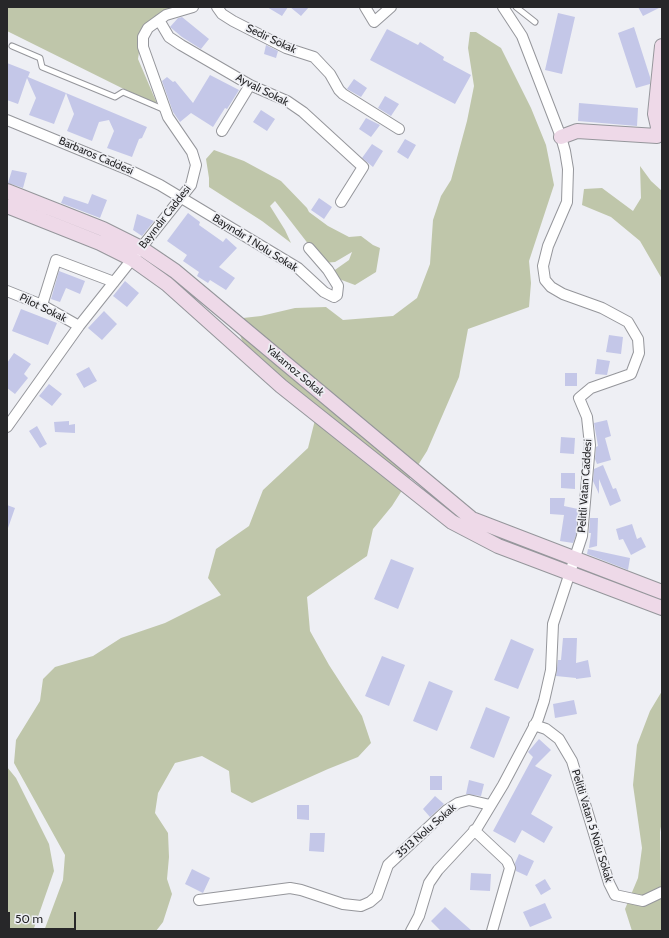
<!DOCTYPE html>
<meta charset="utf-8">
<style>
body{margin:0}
#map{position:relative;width:669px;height:938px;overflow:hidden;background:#eeeff4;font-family:Cabin,sans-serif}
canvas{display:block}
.frame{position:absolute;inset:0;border:8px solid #272729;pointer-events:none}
.scale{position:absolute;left:8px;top:912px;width:68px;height:18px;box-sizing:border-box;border:2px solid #272729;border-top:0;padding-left:5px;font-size:12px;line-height:14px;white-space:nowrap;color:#272729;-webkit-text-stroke:3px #eeeff4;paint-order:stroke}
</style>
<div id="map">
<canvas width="669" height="938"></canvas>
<div class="frame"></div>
<div class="scale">50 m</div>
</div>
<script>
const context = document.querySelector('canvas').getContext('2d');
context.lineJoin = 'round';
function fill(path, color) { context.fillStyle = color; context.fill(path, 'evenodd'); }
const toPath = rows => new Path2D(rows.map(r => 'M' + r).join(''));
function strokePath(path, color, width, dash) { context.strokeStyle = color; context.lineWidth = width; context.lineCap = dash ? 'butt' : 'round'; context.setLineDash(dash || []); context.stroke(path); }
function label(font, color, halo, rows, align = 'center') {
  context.font = font + ' Cabin,sans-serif'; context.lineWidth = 3.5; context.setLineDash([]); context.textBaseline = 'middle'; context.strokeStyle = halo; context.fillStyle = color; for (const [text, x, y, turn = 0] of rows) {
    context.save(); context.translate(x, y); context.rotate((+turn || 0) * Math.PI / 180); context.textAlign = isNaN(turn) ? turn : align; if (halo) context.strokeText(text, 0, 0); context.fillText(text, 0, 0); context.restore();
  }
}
fill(toPath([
 [7,7,194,7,145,28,141,39,138,59,158,106,7,31],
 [470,32,476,32,501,48,531,108,546,145,554,185,529,261,531,283,529,307,468,329,459,377,427,451,392,506,373,529,367,556,307,597,310,631,329,665,362,716,371,743,358,757,328,769,252,803,231,792,229,771,202,756,175,763,158,793,155,813,168,833,169,857,167,879,172,894,163,922,156,931,44,931,63,880,65,855,14,763,16,740,40,701,43,679,55,667,93,656,121,638,165,623,221,595,208,578,216,549,249,526,263,490,308,448,316,416,243,343,234,319,261,316,295,308,326,307,343,320,393,316,417,298,430,264,433,220,441,196,451,180,467,121,474,86,468,48],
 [214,150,244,161,281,181,307,208,309,212,328,226,349,237,361,236,373,245,380,248,376,272,355,285,339,279,332,272,349,260,352,252,335,262,323,263,275,201,270,206,285,230,291,243,262,221,209,187,209,178,206,159],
 [640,166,651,181,662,191,662,279,640,241,611,217,582,205,584,189,602,188,633,211,641,198],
 [662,691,662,821,660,832,662,931,632,931,625,909,638,878,642,848,633,785,637,745,650,711],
 [7,767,16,778,49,844,54,871,33,931,7,931]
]), '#bfc6aa');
fill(toPath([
 [267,7,288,7,282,16],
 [290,7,309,7,301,16],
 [638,7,661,7,643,16],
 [558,13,575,17,562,74,545,70],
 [182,17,209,39,201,49,182,37,170,27,178,18],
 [634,27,650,77,650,84,636,88,618,33],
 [387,29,418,45,420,42,444,57,443,60,471,75,455,104,370,60],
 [266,45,278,51,276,58,264,54],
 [7,63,30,72,28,77,66,93,54,124,29,115,36,98,27,78,18,104,7,100],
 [210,75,239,90,234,98,227,109,225,108,213,127,191,113,180,122,173,112,162,81,167,77,173,82,175,81,193,103],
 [354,79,367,88,361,97,347,89],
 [66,93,147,127,142,138,139,139,132,157,107,148,114,131,109,120,99,122,92,141,67,131,74,114],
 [385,96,399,104,391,116,378,108],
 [579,103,638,108,637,126,578,121],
 [261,110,275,119,267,131,253,122],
 [366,118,380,125,371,137,359,129],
 [405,139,416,145,408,159,397,152],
 [372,144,383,151,373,167,362,158],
 [12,170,27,173,23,188,8,183],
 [92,194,107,200,100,218,61,203,64,196,88,204],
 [319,198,332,207,324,219,311,210],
 [188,213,200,222,199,225,223,242,226,238,237,248,219,267,235,278,226,290,210,280,208,283,197,276,199,272,183,261,187,255,167,241],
 [137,214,154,221,142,236,133,230],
 [59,271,85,281,80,294,66,288,60,302,51,299],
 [125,281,139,293,127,307,113,296],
 [21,309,57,323,48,345,12,331],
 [104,311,117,324,102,340,88,328],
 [609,335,623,337,621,354,606,352],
 [14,353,31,364,24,374,28,378,15,394,7,388,7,363],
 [597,359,610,361,607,375,595,374],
 [89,367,97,381,84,388,76,374],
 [565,373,577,373,577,386,565,386],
 [49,384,62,394,52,406,39,396],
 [607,420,611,436,605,438,611,460,597,464,595,459,596,447,598,446,594,423],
 [69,421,69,425,75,424,75,433,55,432,54,422],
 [37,426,47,444,40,448,29,431],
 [561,437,575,438,574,454,560,453],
 [603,465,613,489,616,488,621,501,610,506,599,479,599,494,593,481,594,469],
 [561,473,575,473,575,489,561,488],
 [550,498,565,498,564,506,578,509,576,535,573,543,560,541,564,515,550,514],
 [7,505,15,508,8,528,7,527],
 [590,518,598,518,597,546,589,548,591,533,589,533],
 [632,524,637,539,641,537,646,547,631,555,623,539,619,540,616,529],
 [588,549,630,558,628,570,587,554],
 [391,559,414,568,398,609,374,599],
 [563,638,577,638,576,663,588,660,591,677,576,679,576,678,556,676,558,660,561,660],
 [511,639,534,649,518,689,494,680],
 [382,656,405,665,389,706,365,696],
 [429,681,453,691,437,731,413,721],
 [574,700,577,714,555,718,553,704],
 [486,707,510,717,494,758,470,748],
 [539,739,551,750,535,766,552,775,531,814,553,827,544,843,522,830,515,843,493,831,533,757,528,752],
 [430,776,442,776,442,790,430,790],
 [469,780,484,784,481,796,466,794],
 [435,796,444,804,430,817,423,809],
 [297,805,309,805,309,820,297,819],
 [310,833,325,833,324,852,309,851],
 [519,854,534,861,527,876,516,871,515,863],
 [192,869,210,878,203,893,185,884],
 [471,873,491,874,490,891,470,890],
 [545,879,551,889,541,895,535,885],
 [545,903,552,918,530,927,523,912],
 [445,907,472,931,441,931,431,921]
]), '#c4c7e8');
const lane = toPath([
 [516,7,535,22],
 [12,46,40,58,42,67,115,97,123,92,165,110]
]);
const street = toPath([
 [217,7,222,14,233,21,286,48,314,57,330,74,339,90,343,94,399,129],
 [365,7,374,22,391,7],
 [159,20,169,37,181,45,250,85,287,101,303,112,363,167,341,202],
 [7,120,131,171,160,185,298,268,324,292,334,297,337,295,338,286,328,270,309,248],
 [222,131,250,85],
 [7,291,42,305,79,326],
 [42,305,56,260,114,282],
 [7,427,79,326,191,185,196,165,192,152,168,117,143,47,143,37,148,28,166,15,193,7],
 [534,725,546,729,559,739,572,761,609,883,615,895,643,901,662,892],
 [474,830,507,861,510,868,492,931],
 [199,900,290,888,301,890,343,904,361,906,370,902,377,896,388,865,447,810,458,803,469,800,490,805],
 [411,931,419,916,429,883,438,870,477,828,503,785,538,719,544,701,551,670,553,624,582,536,590,445,587,417,579,398,591,388,631,374,639,353,638,339,628,322,602,308,563,294,551,287,545,280,543,266,548,246,567,202,568,169,565,151,561,137,522,36,503,7]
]);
const secondary = toPath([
 [561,137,577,131,657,136,658,127,655,114,662,46],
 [7,191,103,229,141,248,175,271,472,519,662,592],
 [7,206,100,243,132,259,167,284,281,386,452,522,498,546,662,608]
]);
strokePath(lane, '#95969b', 7);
strokePath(street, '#95969b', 12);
strokePath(secondary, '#95969b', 16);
strokePath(lane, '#fff', 5);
strokePath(street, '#fff', 10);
strokePath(secondary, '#eed9e8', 14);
label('11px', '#272729', '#eeeff4', [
 ["Sedir Sokak",271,39,25],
 ["Ayvalı Sokak",262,90,27],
 ["Barbaros Caddesi",96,156,23],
 ["Bayındır Caddesi",165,217,-52],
 ["Bayındır 1 Nolu Sokak",255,243,32],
 ["Pilot Sokak",43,308,26],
 ["Yakamoz Sokak",295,371,40],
 ["Pelitli Vatan Caddesi",585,486,-86],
 ["Pelitli Vatan 5 Nolu Sokak",592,826,73],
 ["3513 Nolu Sokak",426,831,-41]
]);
</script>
